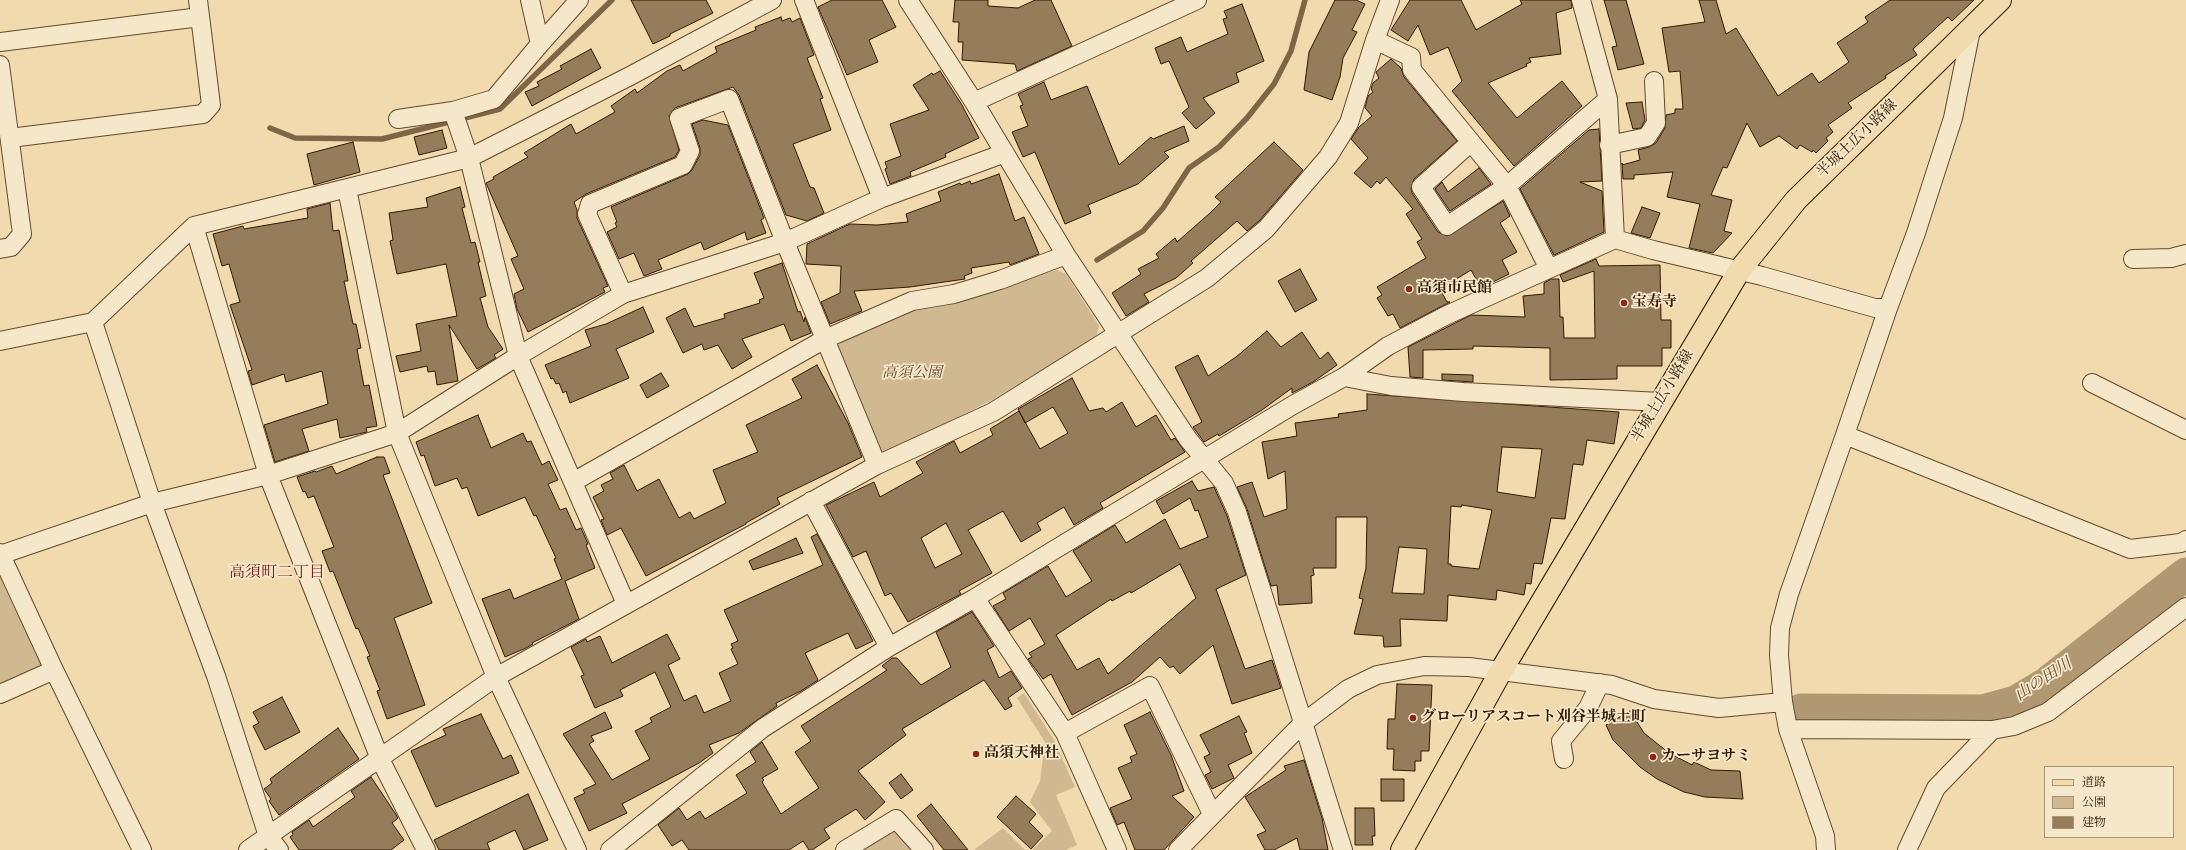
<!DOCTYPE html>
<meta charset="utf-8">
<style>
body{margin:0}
#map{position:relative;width:2186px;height:850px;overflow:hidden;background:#f0daae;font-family:"Sorts Mill Goudy","Noto Serif JP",serif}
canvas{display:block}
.legend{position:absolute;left:2044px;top:766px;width:130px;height:72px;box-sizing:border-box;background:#f5e7ca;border:1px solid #a7957a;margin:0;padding:5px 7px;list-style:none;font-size:12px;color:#331901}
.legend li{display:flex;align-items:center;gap:8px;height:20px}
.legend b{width:20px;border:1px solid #a7957a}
</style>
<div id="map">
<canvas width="2186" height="850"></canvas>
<ul class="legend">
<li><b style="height:5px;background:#f0daae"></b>道路</li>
<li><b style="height:11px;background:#d0b991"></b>公園</li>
<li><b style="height:11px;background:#957d5b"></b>建物</li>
</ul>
</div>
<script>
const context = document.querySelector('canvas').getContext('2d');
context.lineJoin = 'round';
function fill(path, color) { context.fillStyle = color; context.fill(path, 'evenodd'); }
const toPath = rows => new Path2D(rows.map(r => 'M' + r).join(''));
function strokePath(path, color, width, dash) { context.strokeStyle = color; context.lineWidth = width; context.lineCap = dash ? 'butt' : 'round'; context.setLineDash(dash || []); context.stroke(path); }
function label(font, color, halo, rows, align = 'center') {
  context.font = font + ' "Sorts Mill Goudy","Noto Serif JP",serif'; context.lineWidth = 3.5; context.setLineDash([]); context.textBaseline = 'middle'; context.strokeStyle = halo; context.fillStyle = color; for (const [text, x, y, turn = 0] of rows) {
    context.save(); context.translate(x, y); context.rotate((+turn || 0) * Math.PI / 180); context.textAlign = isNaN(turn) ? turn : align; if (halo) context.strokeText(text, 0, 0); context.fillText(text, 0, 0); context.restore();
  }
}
fill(toPath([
 [1057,270,1066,274,1099,326,1096,337,992,400,887,453,879,450,837,347,842,340,917,308,996,289],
 [0,576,41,665,0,683],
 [1024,693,1054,740,1075,787,1056,795,1077,845,1066,850,1032,850,1052,831,1030,802,1040,781,1045,742,1017,698],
 [894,827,914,850,856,850],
 [1003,828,1025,850,974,850]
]), '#d0b991');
strokePath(toPath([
 [270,128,295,138,382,139,500,109,612,0],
 [1097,260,1143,231,1163,208,1189,168,1219,147,1247,118,1274,84,1291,51,1305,0]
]), '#7e6545', 5.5);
strokePath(toPath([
 [1801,710,1983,711,2016,702,2046,684,2186,574]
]), '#b09873', 33);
const building = toPath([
 [631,0,706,0,713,13,670,34,670,36,653,44,631,0],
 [832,0,882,0,896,27,869,40,878,62,847,75,818,7,832,0],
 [955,0,988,0,988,6,1018,8,1035,0,1051,0,1072,46,1017,71,1015,64,962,60,963,42,958,42,959,22,953,22,955,0],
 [1335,0,1356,0,1365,4,1352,30,1357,32,1343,58,1340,77,1332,100,1304,90,1309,52,1335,0],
 [1410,0,1461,0,1476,30,1522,4,1520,0,1571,0,1572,8,1556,13,1561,54,1529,58,1531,62,1526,64,1527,66,1488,83,1517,118,1562,81,1582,106,1514,166,1452,91,1462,81,1448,47,1430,55,1418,25,1408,41,1391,30,1410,0],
 [1604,0,1626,0,1644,64,1618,70,1612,47,1617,46,1604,0],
 [1699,0,1716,0,1726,34,1736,28,1778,96,1812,73,1819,83,1849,62,1837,43,1868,22,1865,17,1890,0,1974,0,1952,21,1948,17,1913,49,1917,55,1885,76,1886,78,1848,103,1852,108,1828,125,1833,132,1826,138,1828,141,1816,153,1813,150,1812,152,1800,145,1797,149,1779,136,1760,147,1747,123,1727,168,1723,167,1711,195,1732,200,1724,231,1732,233,1713,253,1689,248,1700,204,1667,197,1673,172,1634,175,1634,179,1623,179,1622,163,1622,165,1640,160,1638,150,1649,147,1656,143,1665,128,1666,115,1675,113,1675,109,1683,109,1680,71,1669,72,1662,28,1705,22,1699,0],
 [1242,4,1264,61,1236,73,1239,82,1203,98,1215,113,1196,129,1182,113,1189,107,1169,61,1161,64,1155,48,1181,37,1187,52,1228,34,1223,19,1227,18,1224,11,1242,4],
 [781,17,782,21,790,18,792,22,800,18,814,55,807,58,823,98,820,99,831,130,793,144,810,187,814,188,824,213,807,221,786,215,739,95,733,87,675,108,669,116,679,150,675,157,586,194,574,202,577,210,577,218,608,286,603,288,605,292,528,332,517,309,514,294,524,289,511,259,518,256,486,183,494,179,493,177,528,157,524,153,571,124,576,134,615,112,611,106,635,89,637,93,667,71,680,65,683,71,717,52,715,47,756,30,755,27,781,17],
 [591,49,601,68,532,106,525,92,539,86,537,82,562,69,560,66,591,49],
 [1391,59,1401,68,1404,77,1457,141,1414,179,1411,188,1412,193,1438,232,1447,236,1503,201,1510,216,1500,223,1517,252,1502,260,1509,274,1481,288,1471,270,1440,289,1447,302,1450,302,1400,328,1393,314,1388,316,1377,298,1382,295,1377,287,1426,258,1417,242,1422,239,1406,214,1413,209,1386,177,1380,184,1377,181,1371,188,1354,173,1368,158,1351,139,1359,127,1372,116,1365,108,1368,96,1373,92,1371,89,1373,83,1379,78,1376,72,1391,59],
 [940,71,962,105,979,138,945,154,946,157,910,172,911,176,890,184,885,169,887,168,885,162,901,156,890,124,929,110,913,85,932,73,933,75,940,71],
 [1044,82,1051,100,1087,86,1119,165,1151,137,1153,139,1184,126,1189,141,1164,152,1169,157,1138,184,1088,205,1091,213,1065,224,1035,152,1023,157,1012,132,1028,126,1020,106,1023,105,1018,94,1044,82],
 [1642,102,1645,120,1641,128,1633,129,1626,103,1642,102],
 [703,120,728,125,764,218,761,220,766,233,747,240,745,232,704,250,701,242,658,260,662,269,644,276,634,253,619,259,607,232,617,227,615,223,617,222,611,207,688,174,692,170,700,155,700,148,692,124,703,120],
 [1599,129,1602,181,1580,182,1602,191,1604,232,1554,255,1520,189,1589,130,1599,129],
 [442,130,447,148,419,155,414,137,442,130],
 [353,142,360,172,314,185,307,154,353,142],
 [1274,142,1303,170,1259,221,1247,231,1237,221,1191,261,1193,263,1176,278,1144,294,1149,302,1126,316,1112,293,1141,274,1138,269,1159,258,1156,254,1175,238,1177,242,1210,213,1221,202,1215,197,1274,142],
 [1479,168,1491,184,1450,211,1435,189,1442,182,1448,192,1479,168],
 [999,174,1015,221,1024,217,1039,254,1010,265,1009,262,971,268,972,273,964,276,965,279,910,287,854,291,862,311,830,324,821,302,840,293,841,266,806,264,807,244,850,224,877,225,908,222,906,214,941,201,938,192,960,183,961,185,970,181,971,184,999,174],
 [460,187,465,207,462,208,471,243,475,242,480,262,478,262,486,296,480,298,488,327,503,349,494,355,496,358,477,369,449,325,458,381,437,385,435,371,428,372,427,366,400,372,396,356,421,351,416,324,457,316,446,264,397,274,390,241,393,240,389,213,428,207,426,198,460,187],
 [330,203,333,231,339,230,348,281,344,281,353,324,356,324,361,348,357,349,364,386,369,385,377,426,366,428,367,432,340,438,337,419,302,429,309,451,275,462,264,425,328,404,322,371,286,382,284,374,252,385,248,371,252,370,230,305,240,302,229,264,222,266,213,234,243,226,244,229,308,218,307,209,330,203],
 [1642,207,1660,213,1650,238,1631,233,1642,207],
 [1596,259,1599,266,1660,265,1661,320,1671,320,1671,348,1662,348,1662,366,1617,366,1617,379,1550,380,1550,348,1473,346,1473,349,1423,350,1423,378,1410,377,1408,347,1471,315,1525,317,1523,296,1544,294,1544,283,1551,279,1559,279,1560,317,1563,317,1564,338,1595,338,1594,271,1563,282,1560,275,1596,259],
 [782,263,798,312,800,311,804,322,805,317,811,333,791,341,784,324,742,339,752,357,732,369,718,345,704,350,702,344,683,353,666,318,685,308,694,327,725,318,724,314,760,303,759,300,764,298,754,273,782,263],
 [1300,269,1317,300,1295,312,1278,281,1300,269],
 [643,307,654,332,616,349,629,378,570,403,566,391,563,393,559,383,556,384,553,378,551,379,545,365,591,346,585,330,606,324,643,307],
 [1267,331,1281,347,1302,332,1320,359,1328,352,1337,365,1313,382,1292,393,1292,388,1262,410,1219,436,1218,434,1204,442,1193,427,1202,422,1175,367,1198,355,1208,376,1236,357,1267,331],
 [817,365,848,423,862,457,777,498,780,504,746,523,746,524,646,576,621,528,607,535,601,520,604,519,593,497,604,491,601,485,613,479,610,473,624,465,637,491,659,479,679,518,690,512,694,519,726,503,713,470,758,452,746,425,802,398,792,379,817,365],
 [661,373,669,386,647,398,640,385,661,373],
 [1442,374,1473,375,1473,382,1442,380,1442,374],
 [1072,378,1089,411,1103,408,1106,412,1122,402,1136,427,1156,415,1171,440,1175,438,1185,452,1100,503,1103,508,1074,525,1064,507,1037,523,1041,530,1021,542,1003,511,968,530,992,573,959,591,961,594,908,622,891,593,885,596,866,551,853,557,826,505,874,482,880,497,923,473,916,462,954,441,960,453,993,435,990,429,1019,411,1040,449,1068,433,1053,407,1025,423,1018,409,1072,378],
 [946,523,962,554,935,568,921,538,946,523],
 [1367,394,1619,412,1614,444,1587,440,1583,465,1573,464,1565,519,1551,518,1542,564,1534,563,1531,584,1526,583,1524,595,1497,590,1496,600,1448,595,1447,621,1400,619,1401,646,1384,647,1383,636,1354,634,1363,599,1359,598,1366,568,1367,517,1336,517,1336,568,1313,568,1314,575,1311,576,1312,603,1279,605,1277,585,1271,586,1247,509,1237,487,1252,482,1264,517,1287,509,1285,471,1268,479,1262,442,1297,436,1295,423,1339,417,1338,414,1367,410,1367,394],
 [1502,447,1542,449,1535,498,1497,492,1502,447],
 [1462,505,1492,510,1479,569,1451,566,1451,564,1448,564,1451,506,1461,507,1462,505],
 [1399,547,1427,549,1424,594,1392,593,1399,547],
 [478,415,491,448,523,433,527,442,531,441,542,465,549,461,558,480,548,484,560,510,566,508,576,530,581,528,588,544,586,545,595,568,565,581,579,619,532,643,533,644,526,648,505,657,482,599,510,589,514,599,562,579,554,559,556,558,536,515,534,516,525,497,478,516,467,487,462,489,457,478,435,486,424,455,421,456,416,442,478,415],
 [377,457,384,457,390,473,383,475,432,603,394,618,425,705,387,719,377,691,380,690,367,657,370,656,358,628,356,629,333,571,330,572,322,551,334,547,314,496,308,498,305,491,303,492,297,477,315,471,316,472,332,466,336,474,377,457],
 [1192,481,1198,491,1214,487,1227,516,1246,575,1216,589,1245,669,1272,660,1281,688,1232,704,1213,645,1180,674,1173,666,1170,668,1160,657,1132,682,1072,715,1051,674,1043,679,1028,659,1032,657,1029,653,1045,644,1030,618,1009,631,993,606,1006,599,1003,593,1048,566,1066,597,1092,581,1073,551,1115,525,1126,543,1165,519,1180,549,1208,537,1198,510,1195,511,1190,498,1163,514,1156,501,1192,481],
 [1180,564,1196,598,1108,674,1099,658,1077,670,1056,635,1111,599,1112,601,1130,591,1131,593,1180,564],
 [817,534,873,641,856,649,848,633,805,653,818,680,801,691,776,703,777,706,739,733,709,745,713,753,699,763,622,804,627,813,589,831,574,798,585,793,583,790,596,784,563,734,605,712,612,728,591,736,594,741,589,744,612,780,650,759,635,731,652,722,650,718,671,707,655,672,620,690,623,696,595,708,581,676,584,675,571,647,586,639,587,642,600,636,612,663,667,634,680,659,668,665,684,701,696,695,704,713,731,701,719,673,738,664,731,649,733,648,731,644,738,641,724,610,823,565,811,537,817,534],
 [796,538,803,553,753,570,749,561,796,538],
 [972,612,994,646,987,650,999,678,1011,671,1022,688,1008,698,1012,706,1005,710,984,680,902,729,906,735,858,771,885,802,865,820,856,809,824,829,830,838,812,850,809,850,803,841,789,850,689,850,682,840,672,846,658,825,679,808,687,820,700,811,705,819,747,793,736,775,756,762,750,752,762,742,778,769,762,778,764,780,762,782,781,814,819,788,795,752,811,741,801,726,887,670,882,666,892,658,897,658,921,685,951,667,936,632,972,612],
 [1397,684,1432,685,1429,751,1421,751,1421,761,1415,761,1415,771,1393,770,1394,749,1387,749,1388,719,1395,719,1397,684],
 [282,697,300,732,265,750,253,726,259,723,253,712,282,697],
 [1630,711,1644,733,1669,753,1692,765,1694,762,1711,770,1740,771,1743,799,1705,797,1684,792,1657,779,1640,767,1613,740,1606,725,1630,711],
 [1150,712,1171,755,1184,791,1172,796,1194,817,1164,850,1135,850,1124,822,1117,825,1110,808,1132,799,1118,768,1132,762,1130,757,1137,754,1124,725,1150,712],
 [481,714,503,759,511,755,519,773,436,807,411,751,446,735,443,729,481,714],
 [1239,716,1247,732,1244,733,1252,753,1228,765,1234,778,1212,789,1205,775,1211,772,1204,757,1210,754,1200,735,1239,716],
 [338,728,359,759,279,815,269,801,271,799,264,789,272,783,270,779,338,728],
 [1304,760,1322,818,1328,850,1300,850,1297,838,1274,850,1265,850,1257,835,1266,831,1245,797,1286,770,1284,766,1304,760],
 [901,774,913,790,901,799,889,783,901,774],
 [371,777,395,813,398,818,392,823,404,840,391,850,299,850,290,837,293,835,292,832,309,820,313,827,355,797,351,791,371,777],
 [1381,779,1404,779,1404,801,1381,801,1381,779],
 [528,794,548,840,524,850,515,830,487,843,490,850,439,850,434,840,528,794],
 [1016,796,1036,814,1029,822,1043,836,1031,849,997,817,1016,796],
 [931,804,968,850,944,850,917,816,931,804],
 [1355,808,1374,808,1375,836,1372,836,1373,845,1355,845,1355,808]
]);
fill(building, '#957d5b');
strokePath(building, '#331901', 1);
const minor = toPath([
 [804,0,882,198],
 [908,0,974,102,1066,255,1188,439,1224,483,1237,512,1343,850],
 [1581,0,1608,99,1615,239],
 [1375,40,1411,57,1412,70,1507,186,1548,267],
 [0,42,200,17],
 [540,44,579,0],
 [0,65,22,234,11,247,0,249],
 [974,102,1197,0],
 [453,111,469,158,518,356,626,604],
 [398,119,453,111,494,99,540,44,530,0],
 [10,138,203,114,211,105,198,0],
 [1471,142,1421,187,1447,226,1507,186,1608,99],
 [1609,145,1647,137,1656,123,1654,81],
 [347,189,397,433,496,677,577,850],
 [194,226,268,475,380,759,426,850],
 [2133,259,2171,258,2186,254],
 [623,294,587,214,590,204,683,165,690,151,679,118,729,99,785,242,877,465],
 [93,322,152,503,216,676,268,836,279,850],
 [0,341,93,322,194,226,469,158,630,76,772,0],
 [1344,377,1388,346,1447,315,1615,239,1653,250,1762,276,1875,308,1888,308],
 [2092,383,2186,430],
 [1845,435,2130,549,2181,543,2186,540],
 [573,482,825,339,912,301,954,294,1000,280,1066,255],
 [811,501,889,647],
 [0,553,54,670,142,850],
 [0,555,152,503,268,475,397,433,518,356,623,294,785,242,882,198,1005,153],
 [975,598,1065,733,1117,850],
 [0,694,54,670],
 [1788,729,1992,730,2014,726,2048,712,2186,607],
 [1065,733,1150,686,1212,814],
 [1564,759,1561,741,1588,708,1600,683],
 [248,850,496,677,877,465,993,412,1207,278,1266,229,1328,157,1349,123,1375,40,1390,0],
 [610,850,763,728,889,647,975,598,1293,405,1344,377,1391,386,1463,392,1661,402],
 [845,850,896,819,924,850],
 [1178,850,1303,723,1348,689,1377,675,1424,666,1469,667,1612,685,1654,699,1719,708,1783,702],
 [1826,850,1825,836,1788,729,1783,702,1779,655,1780,628,1789,594,1845,435,1888,308,1916,233,1953,118,1971,30],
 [1907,850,1936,788,1992,730]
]);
const major = toPath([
 [1402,850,1501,671,1739,271,1796,200,2000,0]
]);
strokePath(minor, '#62492c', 20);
strokePath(major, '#331901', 24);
strokePath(minor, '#f5e7ca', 18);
strokePath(major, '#f0daae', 22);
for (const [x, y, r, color] of [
 [1409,289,4,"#8f2418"],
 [1624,303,4,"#8f2418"],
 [1413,718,4,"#8f2418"],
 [976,754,4,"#8f2418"],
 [1653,757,4,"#8f2418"]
]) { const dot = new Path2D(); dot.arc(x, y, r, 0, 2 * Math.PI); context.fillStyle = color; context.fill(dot); strokePath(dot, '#f5e7ca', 1.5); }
label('15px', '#331901', '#f5e7ca', [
 ["半城土広小路線",1858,140,-44],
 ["半城土広小路線",1664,397,-59]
]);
label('bold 15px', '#331901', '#f5e7ca', [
 ["高須市民館",1417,289],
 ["宝寿寺",1632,303],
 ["グローリアスコート刈谷半城土町",1421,718],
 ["高須天神社",984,754],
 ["カーサヨサミ",1661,757]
], 'left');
label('italic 15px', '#62492c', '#f5e7ca', [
 ["高須公園",912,374]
]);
label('16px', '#7a1f14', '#f5e7ca', [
 ["高須町二丁目",277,574]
]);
label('italic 16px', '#654c2f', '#f5e7ca', [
 ["山の田川",2044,681,-33]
]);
</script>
